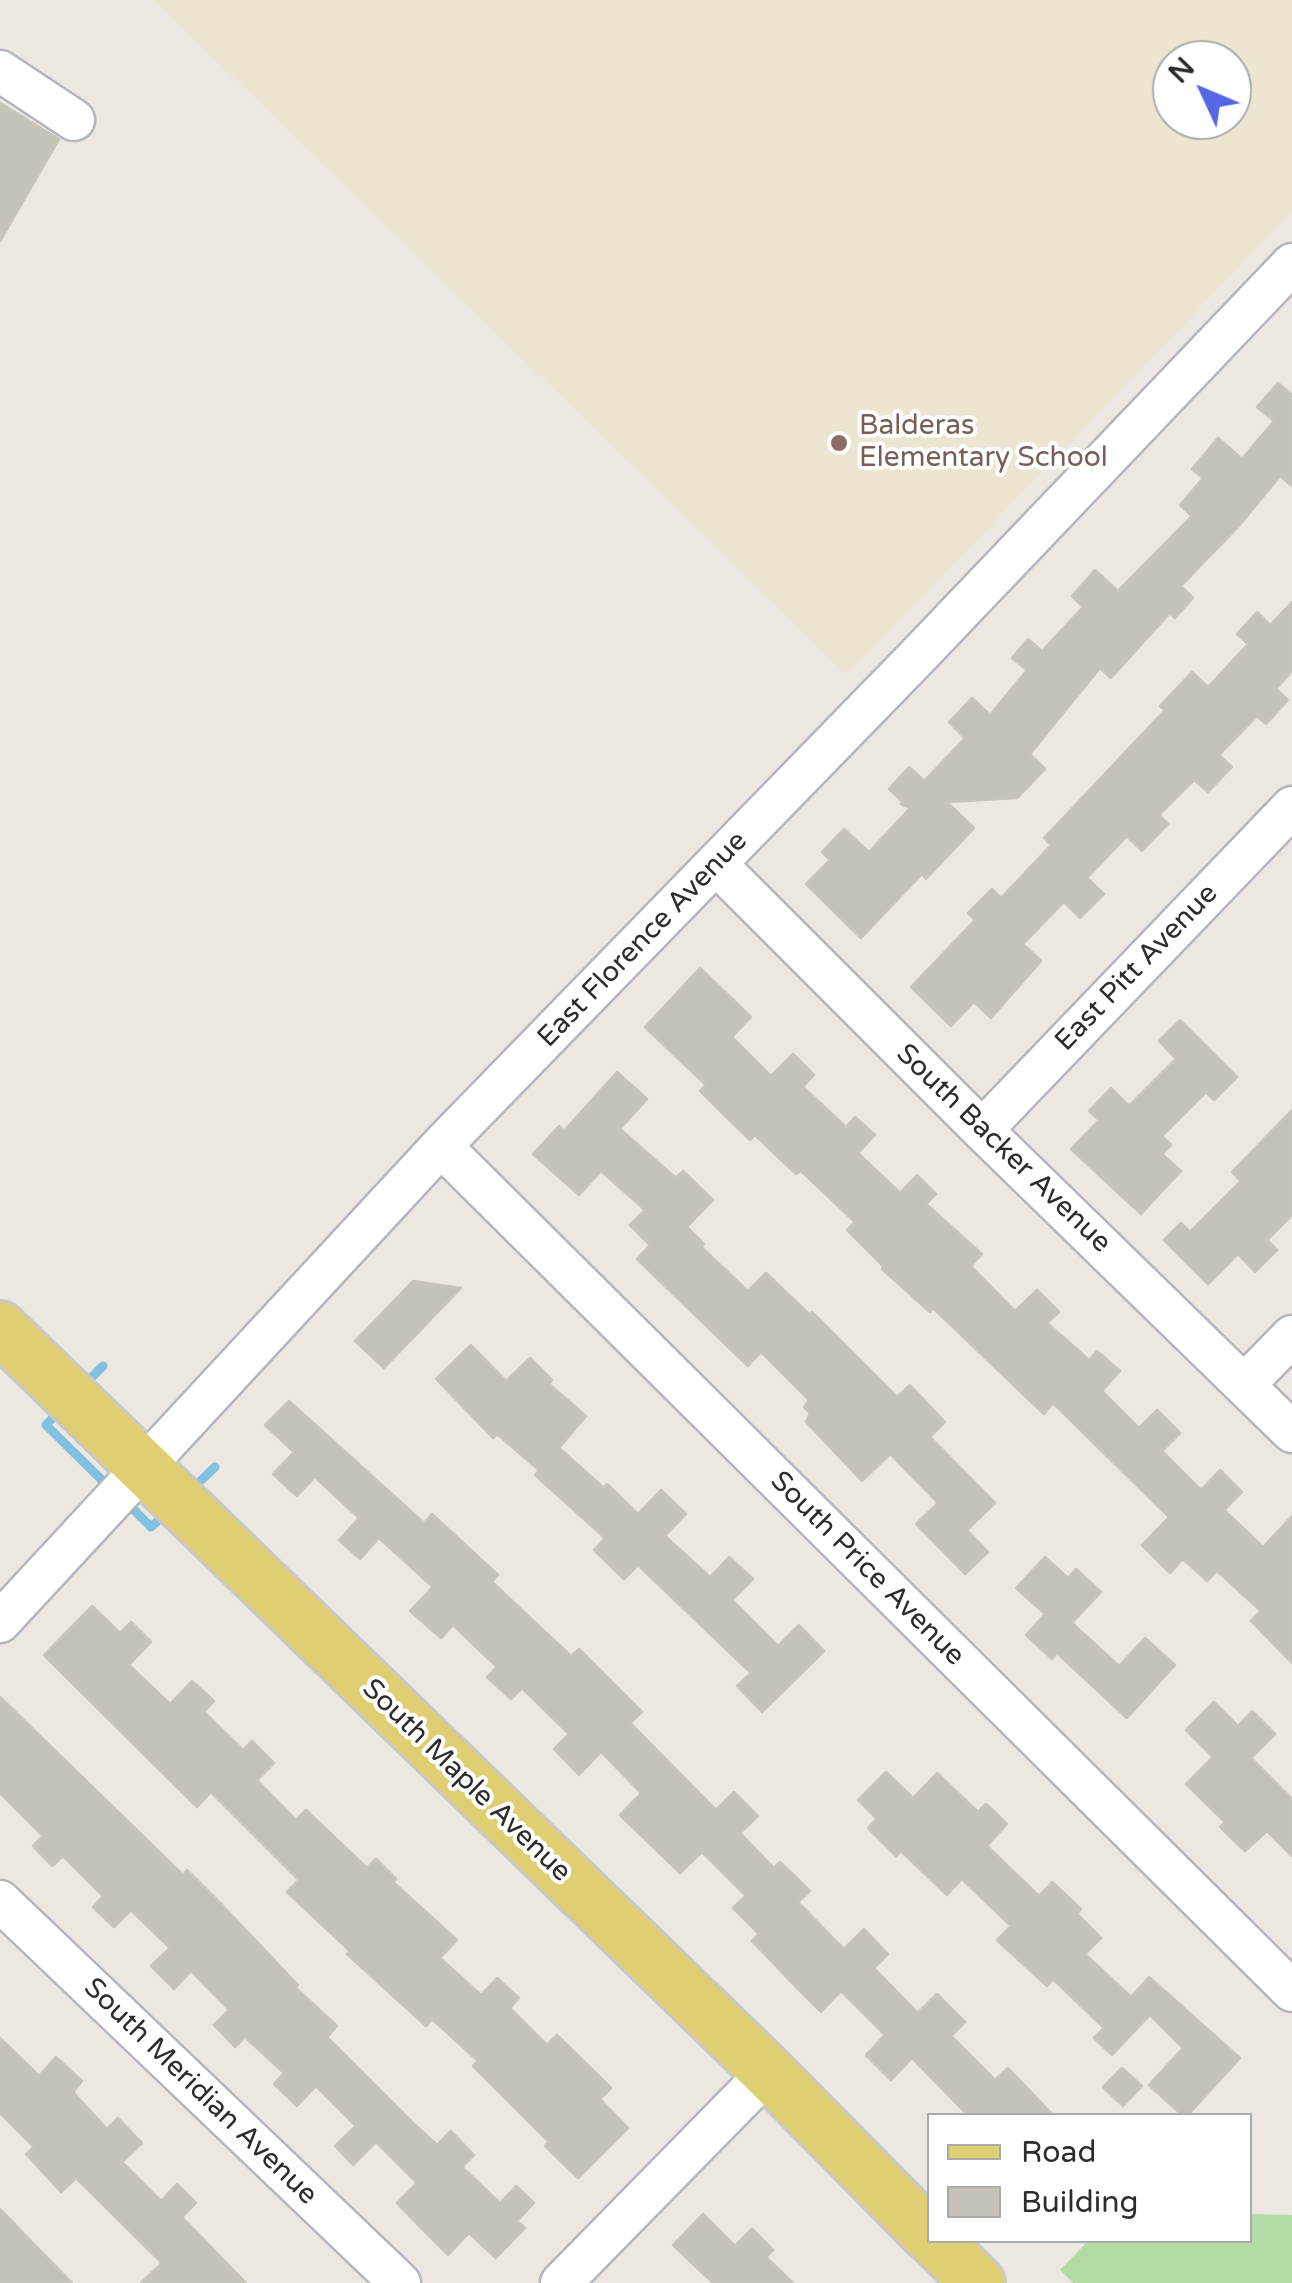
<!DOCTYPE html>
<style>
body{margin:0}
#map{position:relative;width:1292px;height:2283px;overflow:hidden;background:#ece8e1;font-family:"Varela Round",sans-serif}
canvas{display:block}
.legend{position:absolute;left:927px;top:2113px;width:325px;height:130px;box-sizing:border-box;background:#fff;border:2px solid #ababab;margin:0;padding:12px 18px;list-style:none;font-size:30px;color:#2c2c2c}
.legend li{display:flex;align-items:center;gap:20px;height:50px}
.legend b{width:50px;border:2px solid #ababab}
.north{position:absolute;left:1152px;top:40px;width:100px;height:100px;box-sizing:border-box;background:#fff;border:2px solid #ababab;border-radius:50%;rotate:314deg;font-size:28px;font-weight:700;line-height:40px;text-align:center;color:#2c2c2c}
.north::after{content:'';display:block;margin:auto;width:35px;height:45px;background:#5666e4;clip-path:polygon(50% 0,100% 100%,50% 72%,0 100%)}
</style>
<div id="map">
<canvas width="1292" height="2283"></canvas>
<ul class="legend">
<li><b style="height:12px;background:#e0ce72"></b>Road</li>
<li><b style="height:28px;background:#c5c2bc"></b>Building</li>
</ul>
<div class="north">N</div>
</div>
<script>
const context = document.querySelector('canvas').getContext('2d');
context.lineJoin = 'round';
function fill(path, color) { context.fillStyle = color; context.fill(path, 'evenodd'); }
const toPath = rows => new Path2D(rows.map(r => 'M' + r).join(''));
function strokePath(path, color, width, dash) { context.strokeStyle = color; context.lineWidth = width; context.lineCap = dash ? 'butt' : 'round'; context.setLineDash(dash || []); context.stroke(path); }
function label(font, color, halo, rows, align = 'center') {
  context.font = font + ' "Varela Round",sans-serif'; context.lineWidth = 8; context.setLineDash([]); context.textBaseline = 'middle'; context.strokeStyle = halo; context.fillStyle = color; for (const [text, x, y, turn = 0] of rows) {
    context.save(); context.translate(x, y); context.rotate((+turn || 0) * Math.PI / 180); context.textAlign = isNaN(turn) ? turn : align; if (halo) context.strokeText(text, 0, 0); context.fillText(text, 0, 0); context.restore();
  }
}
fill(toPath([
 [154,0,1292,0,1292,212,847,675],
 [1172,60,1232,60,1232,120,1172,120]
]), '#ebe5d2');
fill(toPath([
 [1250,2214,1292,2215,1292,2283,1073,2283,1060,2270,1088,2241,1250,2240]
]), '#b3dba4');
strokePath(toPath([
 [82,1387,103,1366],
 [61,1409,46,1425,108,1486],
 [190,1491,215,1467],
 [125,1501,151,1527,168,1512]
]), '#81c0e0', 9);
const building = toPath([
 [0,103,59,139,0,241,0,103],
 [1278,383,1292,395,1292,486,1280,476,1238,527,1181,586,1193,598,1175,618,1170,613,1111,678,1100,668,1030,754,1045,769,1017,798,947,802,974,828,926,879,922,874,861,938,806,884,830,860,822,852,844,829,869,852,910,808,901,804,903,802,889,789,909,767,924,781,965,738,949,722,972,698,990,715,1027,670,1012,658,1028,639,1042,651,1083,607,1072,596,1095,570,1118,591,1192,516,1180,505,1203,478,1192,469,1218,438,1242,459,1274,421,1257,407,1278,383],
 [1292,602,1292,671,1276,689,1288,700,1266,724,1257,716,1219,755,1232,767,1208,792,1194,780,1159,815,1168,824,1142,851,1127,836,1087,878,1104,894,1080,918,1064,902,1023,944,1041,961,991,1018,974,1002,951,1026,911,987,975,920,968,913,992,889,1001,898,1051,845,1044,838,1165,710,1160,706,1192,672,1208,687,1248,644,1237,634,1257,612,1270,625,1292,602],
 [700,968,751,1017,732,1037,771,1076,793,1054,814,1075,803,1087,846,1127,855,1117,875,1135,858,1153,900,1193,917,1175,936,1194,926,1204,982,1254,971,1266,1015,1311,1037,1290,1059,1312,1047,1323,1089,1360,1097,1351,1120,1371,1102,1391,1139,1428,1157,1410,1180,1433,1162,1451,1201,1490,1220,1470,1242,1492,1224,1510,1263,1547,1292,1516,1292,1663,1251,1621,1261,1611,1217,1571,1207,1581,1183,1559,1170,1573,1142,1545,1169,1517,1053,1403,1044,1414,933,1308,930,1312,882,1269,884,1267,847,1230,855,1222,801,1171,796,1174,755,1135,750,1140,700,1091,706,1085,645,1027,700,968],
 [1180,1020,1237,1077,1214,1100,1206,1092,1162,1136,1171,1145,1162,1154,1181,1171,1141,1214,1071,1149,1099,1120,1089,1111,1111,1088,1129,1106,1176,1059,1159,1041,1180,1020],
 [617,1072,647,1099,620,1129,676,1178,683,1171,713,1200,687,1227,704,1244,701,1247,748,1291,766,1273,810,1315,812,1312,897,1397,910,1385,945,1422,930,1437,995,1503,967,1530,988,1552,965,1574,916,1524,938,1503,890,1454,862,1481,806,1422,810,1413,804,1407,809,1400,761,1352,748,1366,637,1259,650,1245,630,1225,645,1210,601,1171,579,1195,533,1154,559,1126,564,1131,617,1072],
 [1292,1110,1292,1215,1267,1240,1277,1250,1255,1272,1238,1254,1208,1284,1164,1240,1181,1223,1190,1232,1241,1181,1232,1172,1292,1110],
 [413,1281,461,1288,384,1368,355,1341,413,1281],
 [471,1345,506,1381,530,1358,552,1380,549,1384,586,1416,559,1448,604,1488,607,1484,638,1514,661,1490,686,1514,665,1536,710,1577,729,1557,753,1579,732,1600,778,1646,799,1625,824,1651,762,1712,737,1686,751,1673,638,1565,624,1579,594,1550,605,1538,535,1475,539,1470,497,1434,493,1438,436,1379,471,1345],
 [289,1401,424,1523,432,1514,498,1575,492,1582,571,1656,579,1649,642,1712,630,1723,716,1810,734,1792,758,1816,740,1833,774,1868,780,1862,810,1891,798,1902,844,1949,864,1929,888,1954,874,1968,918,2013,937,1994,965,2022,951,2036,995,2080,1008,2068,1054,2116,969,2116,912,2058,891,2080,866,2055,885,2035,841,1991,821,2012,795,1986,752,1941,759,1934,733,1908,746,1896,702,1852,680,1873,620,1815,641,1793,601,1752,579,1775,554,1749,569,1734,522,1688,511,1699,487,1677,497,1667,453,1625,441,1638,410,1611,433,1587,379,1538,360,1559,339,1540,359,1518,315,1477,297,1496,273,1474,294,1452,265,1425,289,1401],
 [1045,1557,1068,1578,1076,1569,1101,1592,1072,1623,1119,1666,1145,1638,1175,1665,1127,1718,1057,1653,1052,1659,1026,1635,1045,1614,1016,1588,1045,1557],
 [92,1606,120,1633,131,1622,151,1642,129,1665,170,1704,192,1681,214,1701,204,1712,243,1750,252,1741,274,1763,257,1780,296,1820,306,1810,367,1868,376,1859,396,1879,393,1882,457,1940,440,1958,481,1995,497,1978,519,1998,510,2008,547,2045,557,2035,611,2088,600,2099,628,2128,578,2178,545,2146,549,2142,473,2066,478,2061,432,2019,426,2026,347,1954,350,1951,287,1892,299,1880,211,1792,197,1807,44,1655,92,1606],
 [0,1697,183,1875,187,1870,223,1906,298,1985,296,1988,337,2026,327,2037,413,2123,437,2145,451,2131,474,2155,462,2167,500,2203,516,2186,534,2203,517,2221,525,2228,496,2258,469,2233,448,2255,397,2203,417,2183,376,2142,353,2165,335,2146,356,2126,316,2086,297,2106,274,2084,284,2073,245,2037,235,2047,214,2025,229,2010,191,1971,174,1989,151,1966,170,1948,131,1910,114,1927,93,1907,103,1896,63,1856,52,1866,33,1846,43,1836,0,1793,0,1697],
 [1214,1702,1238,1726,1252,1711,1275,1734,1251,1758,1292,1799,1292,1856,1267,1831,1245,1851,1220,1827,1225,1822,1186,1784,1213,1757,1186,1730,1214,1702],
 [886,1772,913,1798,937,1773,978,1812,986,1804,1007,1824,987,1846,1039,1896,1052,1882,1081,1909,1077,1914,1101,1938,1085,1954,1131,1997,1149,1977,1240,2058,1187,2116,1183,2116,1149,2085,1183,2048,1150,2015,1112,2055,1094,2038,1104,2028,1053,1979,1047,1986,997,1940,1011,1926,962,1879,947,1895,901,1851,896,1856,868,1828,877,1819,858,1800,886,1772],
 [0,2038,39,2076,56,2057,82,2081,73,2092,107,2129,118,2118,142,2143,122,2162,161,2201,177,2184,196,2203,182,2217,246,2283,141,2283,162,2263,76,2178,61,2192,26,2154,34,2147,0,2113,0,2038],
 [1122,2068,1142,2086,1123,2106,1103,2087,1122,2068],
 [0,2209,72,2283,0,2283,0,2209],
 [703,2214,735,2246,752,2229,773,2250,766,2257,793,2283,713,2283,673,2245,703,2214]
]);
fill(building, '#c5c2bc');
strokePath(building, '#c7c4ba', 2.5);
const minor = toPath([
 [0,71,74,120],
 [717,865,982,1130,1292,1432],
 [982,1130,1292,807],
 [441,1146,1292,1991],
 [1245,1384,1292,1336],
 [0,1622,441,1146,915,659,1292,264],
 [0,1901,400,2283],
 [561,2283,768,2072]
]);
const major = toPath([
 [0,1328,768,2072,929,2235],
 [935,2240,978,2283]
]);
strokePath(minor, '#b4b5be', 45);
strokePath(major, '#c8c8c8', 58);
strokePath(minor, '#fff', 40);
strokePath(major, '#e0ce72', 52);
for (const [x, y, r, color] of [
 [839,443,10,"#8d6e63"]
]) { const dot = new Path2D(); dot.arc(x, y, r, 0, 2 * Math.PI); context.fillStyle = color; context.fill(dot); strokePath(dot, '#fff', 4); }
label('28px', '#785e54', '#fff', [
 ["Balderas",859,427],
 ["Elementary School",859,459]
], 'left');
label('28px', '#2c2c2c', '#fff', [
 ["East Florence Avenue",643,940,-46],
 ["East Pitt Avenue",1137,968,-46],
 ["South Backer Avenue",1003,1149,44],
 ["South Price Avenue",867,1569,45],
 ["South Maple Avenue",466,1781,44],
 ["South Meridian Avenue",200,2092,44]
]);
</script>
